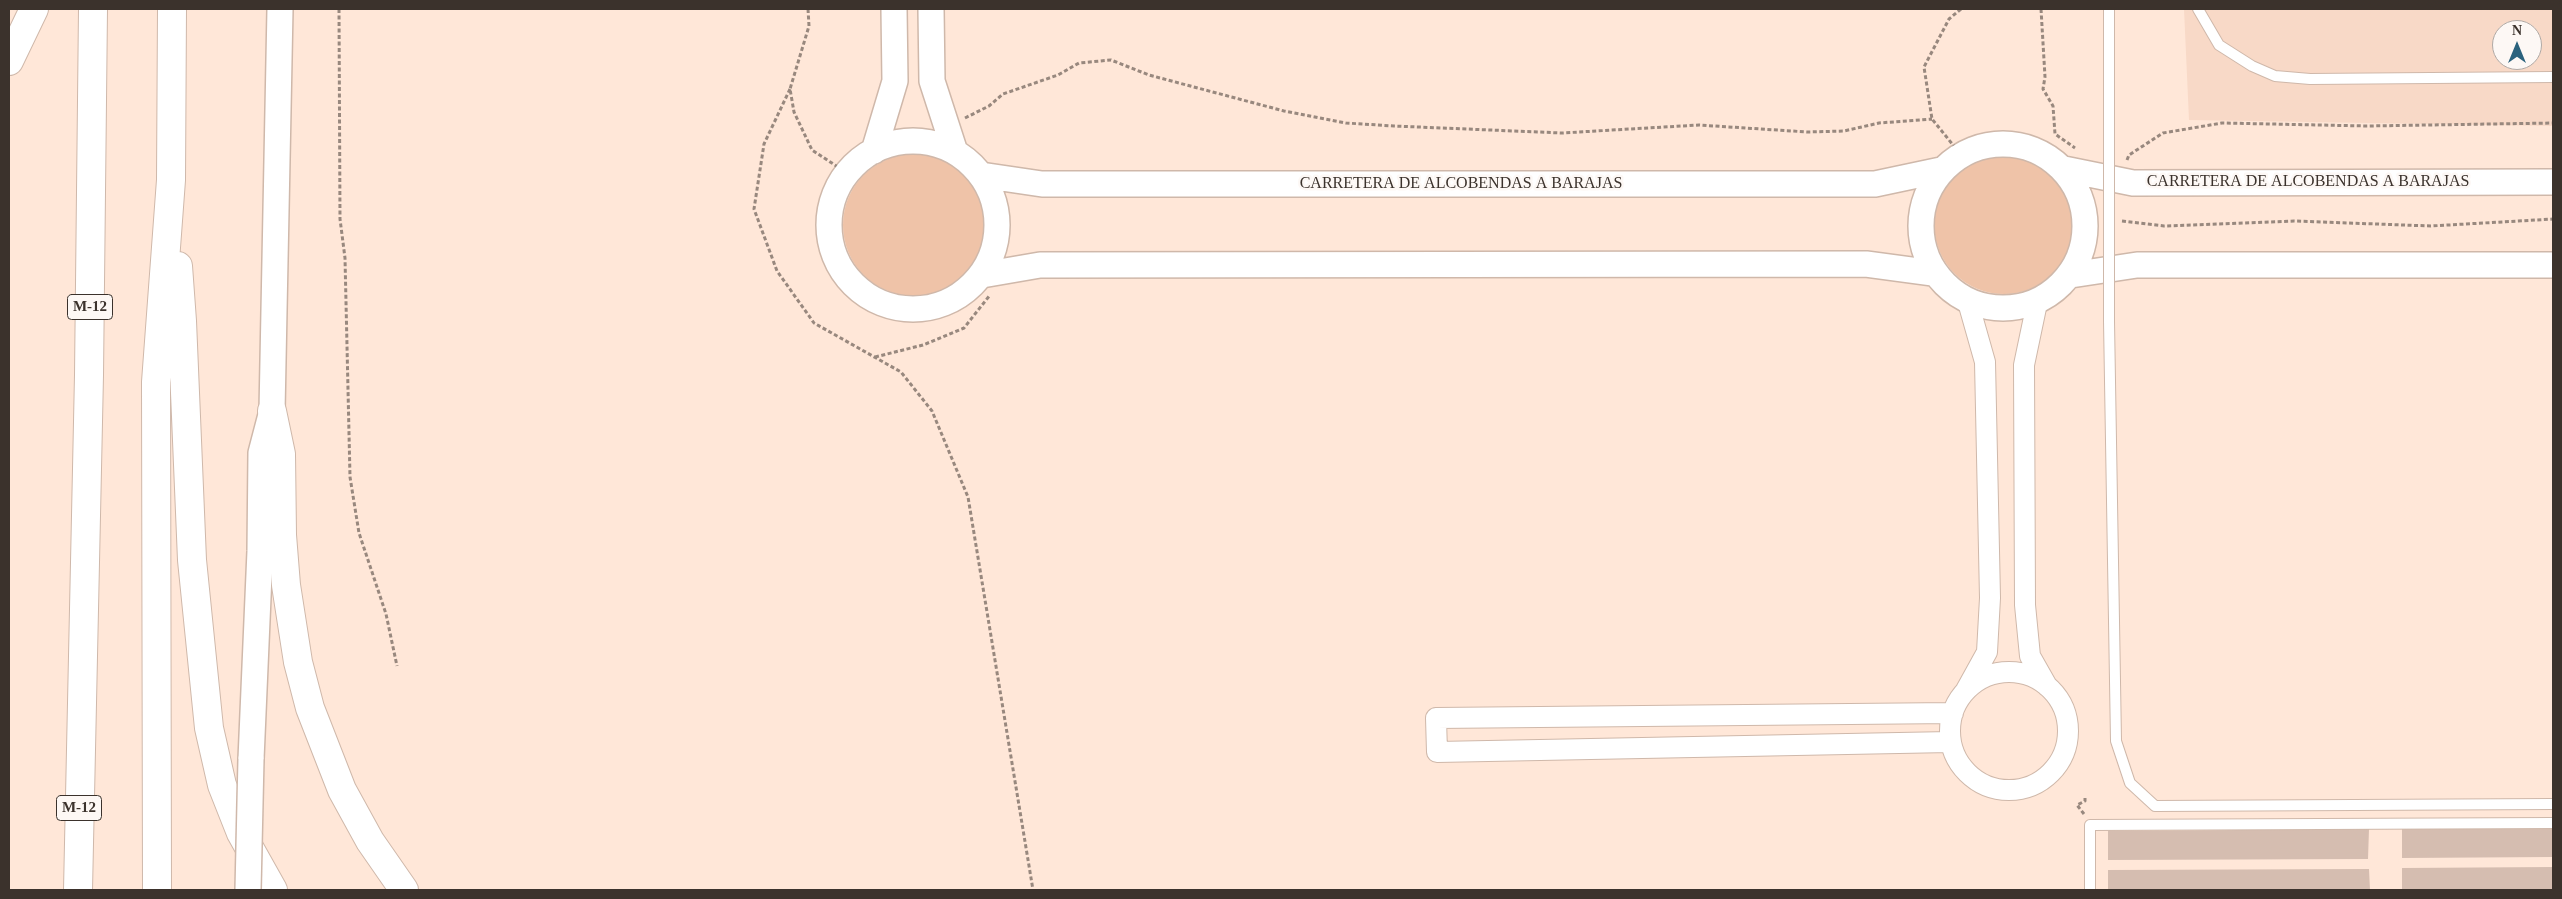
<!DOCTYPE html>
<style>
body{margin:0}
#map{position:relative;width:2562px;height:899px;overflow:hidden;background:#ffe7d8;font-family:"Times New Roman",serif}
canvas{display:block}
.frame{position:absolute;inset:0;border:10px solid #3b322c;pointer-events:none}
.north{position:absolute;left:2492px;top:20px;width:50px;height:50px;box-sizing:border-box;background:#fdf8f5;border:1px solid #afa9a5;border-radius:50%;rotate:0deg;font-size:14px;font-weight:700;line-height:20px;text-align:center;color:#3b322c}
.north::after{content:'';display:block;margin:auto;width:18px;height:22px;background:#2b627d;clip-path:polygon(50% 0,100% 100%,50% 72%,0 100%)}
</style>
<div id="map">
<canvas width="2562" height="899"></canvas>
<div class="frame"></div>
<div class="north">N</div>
</div>
<script>
const context = document.querySelector('canvas').getContext('2d');
context.lineJoin = 'round';
function fill(path, color) { context.fillStyle = color; context.fill(path, 'evenodd'); }
const toPath = rows => new Path2D(rows.map(r => 'M' + r).join(''));
function strokePath(path, color, width, dash) { context.strokeStyle = color; context.lineWidth = width; context.lineCap = dash ? 'butt' : 'round'; context.setLineDash(dash || []); context.stroke(path); }
function label(font, color, halo, rows, align = 'center') {
  context.font = font + ' "Times New Roman",serif'; context.lineWidth = 5; context.setLineDash([]); context.textBaseline = 'middle'; context.strokeStyle = halo; context.fillStyle = color; for (const [text, x, y, turn = 0] of rows) {
    context.save(); context.translate(x, y); context.rotate((+turn || 0) * Math.PI / 180); context.textAlign = isNaN(turn) ? turn : align; if (halo) context.strokeText(text, 0, 0); context.fillText(text, 0, 0); context.restore();
  }
}
fill(toPath([
 [2184,9,2553,9,2553,126,2189,120],
 [2502,30,2532,30,2532,60,2502,60]
]), '#f8d9c7');
fill(toPath([
 '1934 224a70 70 0 1 1 140 0a70 70 0 1 1-140 0Z',
 '843 225a71 71 0 1 1 142 0a71 71 0 1 1-142 0Z'
]), '#efc3a8');
fill(toPath([
 [2553,828,2553,857,2402,858,2402,829],
 [2369,829,2368,859,2108,860,2108,831],
 [2553,867,2553,890,2402,890,2402,868],
 [2369,869,2370,890,2108,890,2108,870]
]), '#d5bdb0');
const service = toPath([
 [2109,9,2109,86],
 [2198,9,2219,45,2252,66,2275,76,2310,79,2553,77],
 [2109,321,2116,741,2130,783,2155,806,2553,804],
 [2090,890,2090,825,2553,823]
]);
const minor = toPath([
 [2037,303,2024,365,2025,605,2030,656,2047,686],
 '1950 731a59 59 0 1 1 118 0a59 59 0 1 1-118 0Z',
 [1966,690,1987,652,1990,598,1985,362,1968,302],
 [1950,742,1437,752,1436,718,1953,713]
]);
const tertiary = toPath([
 [931,9,932,81,955,152],
 '829 225a84 84 0 1 1 168 0a84 84 0 1 1-168 0Z',
 '1921 226a82 82 0 1 1 164 0a82 82 0 1 1-164 0Z',
 [874,151,895,81,894,9],
 [2064,169,2133,183,2553,182],
 [981,175,1042,184,1875,184,1941,170],
 [982,275,1040,265,1866,264,1933,273],
 [2071,275,2137,265,2553,265],
 [251,759,260,551,261,453,272,411,280,9]
]);
const motorway = toPath([
 [9,61,34,9],
 [178,266,182,321,192,560,209,728,222,785,241,833,273,890],
 [272,411,281,454,282,535,286,585,298,662,310,708,342,790,370,841,404,890],
 [78,890,89,375,93,9],
 [157,890,156,382,171,180,172,9]
]);
strokePath(service, '#cfb8aa', 12);
strokePath(minor, '#cfb8aa', 22);
strokePath(tertiary, '#cfb8aa', 28);
strokePath(motorway, '#cfb8aa', 30);
strokePath(toPath([
 [339,9,340,219,345,258,350,477,359,533,386,614,397,666],
 [808,9,809,26,790,89,794,112,812,150,847,173],
 [1961,9,1949,19,1924,67,1932,119,1962,156],
 [2041,9,2045,77,2043,89,2053,106,2055,134,2075,148],
 [790,89,764,144,754,209,777,271,814,323,901,372,932,411,968,497,1033,890],
 [965,118,989,106,1003,94,1058,75,1079,63,1111,60,1149,75,1284,111,1346,123,1394,126,1562,133,1699,125,1807,132,1844,131,1879,123,1932,119],
 [2127,160,2129,155,2163,133,2222,123,2367,126,2553,123],
 [2084,216,2096,217],
 [2122,221,2164,226,2294,221,2431,226,2553,219],
 [875,357,923,345,964,328,990,295],
 [2084,814,2077,805,2085,801,2085,798]
]), '#98887e', 3, [4, 2.5]);
strokePath(service, '#fff', 10);
strokePath(minor, '#fff', 20);
strokePath(tertiary, '#fff', 25);
strokePath(motorway, '#fff', 28);
const serviceBridge = toPath([
 [2109,86,2109,321]
]);
const tertiaryBridge = toPath([
 [248,890,251,759]
]);
strokePath(serviceBridge, '#cfb8aa', 12, []);
strokePath(tertiaryBridge, '#cfb8aa', 28, []);
strokePath(serviceBridge, '#fff', 10);
strokePath(tertiaryBridge, '#fff', 25);
for (const [x, y, w] of [
 [90,307,45],
 [79,808,45]
]) { const box = new Path2D(); box.roundRect(x - w / 2, y - 12.5, w, 25, 4); context.fillStyle = '#fdf8f5'; context.fill(box); strokePath(box, '#3b322c', 1); }
label('bold 15px', '#3b322c', null, [
 ["M-12",90,307],
 ["M-12",79,808]
]);
label('16px', '#3b322c', '#fdf8f5', [
 ["CARRETERA DE ALCOBENDAS A BARAJAS",2308,182],
 ["CARRETERA DE ALCOBENDAS A BARAJAS",1461,184]
]);
</script>
